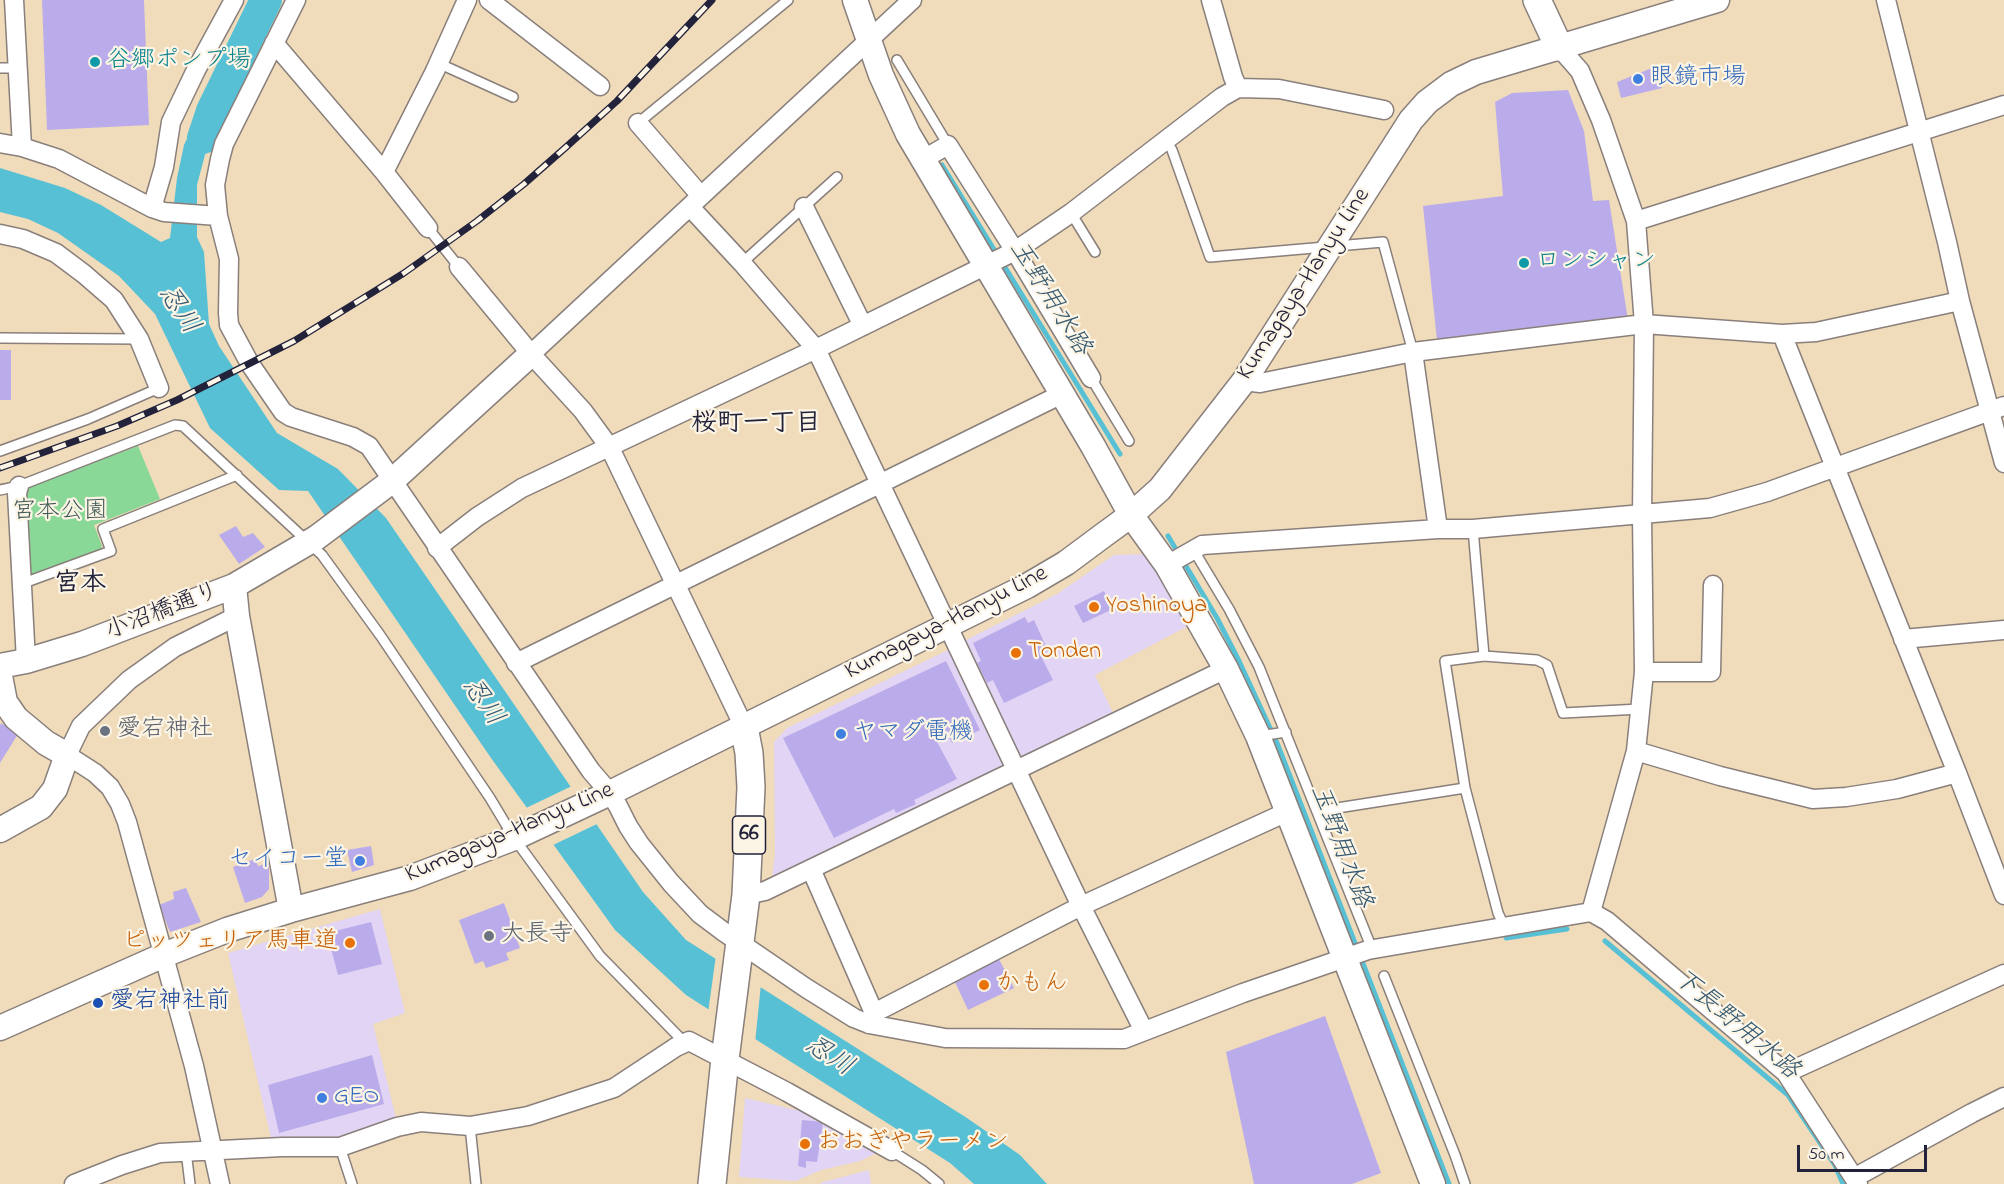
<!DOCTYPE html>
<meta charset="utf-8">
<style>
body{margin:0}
#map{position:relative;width:2004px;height:1184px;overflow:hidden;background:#f0dcbb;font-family:"Indie Flower",sans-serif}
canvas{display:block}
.scale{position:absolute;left:1797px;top:1145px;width:130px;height:27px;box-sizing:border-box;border:3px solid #22223b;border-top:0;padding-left:8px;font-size:18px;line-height:21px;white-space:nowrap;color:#22223b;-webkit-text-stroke:4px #fcf5e5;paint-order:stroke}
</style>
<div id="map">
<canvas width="2004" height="1184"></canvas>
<div class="scale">50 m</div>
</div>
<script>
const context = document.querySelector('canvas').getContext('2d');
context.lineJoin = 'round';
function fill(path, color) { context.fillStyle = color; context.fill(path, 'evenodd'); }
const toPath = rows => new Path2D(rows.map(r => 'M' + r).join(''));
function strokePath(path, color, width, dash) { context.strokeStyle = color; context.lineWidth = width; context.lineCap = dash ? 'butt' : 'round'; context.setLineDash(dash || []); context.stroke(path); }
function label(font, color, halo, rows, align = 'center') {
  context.font = font + ' "Indie Flower","Klee One",sans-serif'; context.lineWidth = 4.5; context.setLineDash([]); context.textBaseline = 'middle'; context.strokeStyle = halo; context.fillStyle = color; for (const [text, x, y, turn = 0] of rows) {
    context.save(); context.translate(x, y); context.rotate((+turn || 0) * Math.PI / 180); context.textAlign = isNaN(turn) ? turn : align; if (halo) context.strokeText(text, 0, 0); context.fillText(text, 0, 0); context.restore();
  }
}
fill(toPath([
 [1148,554,1188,626,1095,675,1113,713,1020,759,964,641,1057,594,1114,555],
 [950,649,1004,762,1002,768,772,878,775,853,774,742,787,728],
 [380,909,405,1013,373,1024,396,1118,337,1141,272,1142,228,953],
 [745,1098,814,1114,881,1151,860,1161,821,1170,796,1181,739,1177],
 [869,1170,871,1184,820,1184,823,1182]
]), '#e1d4f4');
fill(toPath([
 [138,446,160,499,94,525,102,546,99,553,34,576,28,573,24,496,28,487]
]), '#89d897');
fill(toPath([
 [219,97,214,115,214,119,218,121,206,151,197,185,197,237,204,252,209,324,219,346,277,433,338,469,386,518,643,892,686,940,967,1118,1020,1155,1047,1184,974,1184,950,1163,686,995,615,930,491,758,308,491,279,490,210,428,155,314,119,276,58,233,28,219,0,212,0,168,65,188,101,205,161,242,170,238,177,178,184,145,200,112,208,112]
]), '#58c0d4');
fill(toPath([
 [574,785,599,823,551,846,524,809],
 [716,955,761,984,755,1043,708,1013]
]), '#f0dcbb');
strokePath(toPath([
 [942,165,1120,454],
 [1168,536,1217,618,1239,661,1277,743,1449,1184],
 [1506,938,1567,929],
 [1605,941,1788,1095,1835,1165,1843,1184]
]), '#58c0d4', 5);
strokePath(toPath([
 [203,138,212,111,266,0]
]), '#58c0d4', 32);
fill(toPath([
 [42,0,144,0,149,125,47,130],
 [1652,68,1662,88,1621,98,1617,82],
 [1568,90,1584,131,1593,201,1609,200,1628,320,1437,340,1423,206,1503,196,1495,102,1512,93],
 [0,350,11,350,11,400,0,400],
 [236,526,243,537,253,533,265,547,239,564,219,535],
 [1104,591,1113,609,1083,623,1074,606],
 [1025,617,1028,623,1034,620,1048,651,1040,654,1053,680,1004,703,993,680,987,683,977,663,981,661,973,643],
 [946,661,980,730,952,743,947,733,935,738,957,779,914,800,916,804,896,813,894,809,834,838,783,738],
 [1,723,18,734,0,763,0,726],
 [371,846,374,865,352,872,347,850],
 [255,859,258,866,269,863,269,889,262,897,245,903,233,867],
 [186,888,201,922,170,932,159,905,174,899,173,892],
 [504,903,520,948,506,953,509,960,486,968,483,961,475,964,459,920],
 [371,922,382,964,338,975,327,933],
 [999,959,1014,988,968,1010,955,982],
 [1325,1016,1381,1173,1352,1184,1254,1184,1226,1052],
 [372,1055,384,1104,279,1133,268,1085],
 [802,1120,823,1122,817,1162,806,1161,806,1168,798,1166]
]), '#baacea');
const lane = toPath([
 [897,60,948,145],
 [438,63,513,97],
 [0,68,18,68],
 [638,123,788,0],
 [1166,140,1172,150,1210,257,1383,242,1413,352],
 [1071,213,1095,252],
 [428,228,459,267],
 [742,263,837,177],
 [0,338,139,339],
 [1091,378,1129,441],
 [0,451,88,419,159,388],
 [0,490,19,486,175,425,183,426,322,555,380,635,490,798,514,838,600,956,684,1042],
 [1473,529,1484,656],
 [1193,549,1229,609,1259,667,1372,949],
 [21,584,111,551,103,529,237,475],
 [1259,736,1286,732],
 [1318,811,1465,788],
 [1504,926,1498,913,1465,788,1445,661,1484,656,1537,660,1547,665,1563,713,1640,709],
 [1384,976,1455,1155,1465,1184],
 [470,1126,476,1184],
 [340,1147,352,1184],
 [186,1151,190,1184],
 [892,1151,922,1170,939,1184]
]);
const street = toPath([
 [14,0,22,147],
 [296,0,224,144,220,159,215,185,218,216,229,259,228,313,229,325,250,364,283,412,291,417,353,437,369,446,591,771,610,793,618,806,628,826,639,843,671,883,700,914,724,932,806,988,854,1018,869,1024,945,1038,1124,1039,1243,993,1368,950,1591,912,1607,921,1786,1073,1858,1184],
 [489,0,600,86],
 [1211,0,1233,77,1238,88],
 [1886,0,1947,242,1960,301,2004,463],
 [274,43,384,172,428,228],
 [1559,47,1580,71,1601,120,1636,221,1644,324,1642,515,1644,672,1636,751,1591,912],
 [638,123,701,196],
 [0,143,22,147,59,159,152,208,164,212,218,216],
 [922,160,948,145,1015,251,1091,378],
 [384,172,435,71,467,0],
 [690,207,742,263,816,349,1081,906,1144,1031],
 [804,207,863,326],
 [152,208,164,167,171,122,196,70,234,0],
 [1636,221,2004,105],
 [0,234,23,239,56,253,84,274,114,300,139,339,159,388],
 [459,267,531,354,583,411,610,448,744,727],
 [1782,334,1957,773],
 [1413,352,1438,529],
 [531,354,912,0],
 [1244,381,1260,383,1413,352,1644,324,1782,334,1816,332,1960,301],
 [19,486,17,493,26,661],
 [437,548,477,517,522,488,816,349,1015,251,1071,213,1222,97,1238,88,1279,89,1384,110],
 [1167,565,1202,545,1438,529,1473,529,1710,508,1767,492,2004,406],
 [1903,639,2004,630],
 [516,663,1062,394],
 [1644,672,1711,672,1713,585],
 [1636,751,1720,776,1813,799,1846,797,1897,789,1957,773,2004,895],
 [811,869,874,1013],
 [746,895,765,891,1226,669],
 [869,1024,874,1013,1081,906,1287,812],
 [1786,1073,2004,974],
 [1854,1178,1972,1113,2004,1097],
 [74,1184,122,1165,160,1153,282,1147,340,1147,397,1127,421,1122,470,1126,528,1116,614,1088,676,1047,689,1041,787,1092,892,1151],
 [220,1184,194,1066,127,822,120,804,110,787,95,773,67,755,81,726,129,680,175,647,237,616]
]);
const secondary = toPath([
 [855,0,881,75,908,134,1093,446,1131,515,1167,565,1226,669,1258,736,1433,1184],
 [234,586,237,616,291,910],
 [0,666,26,661,82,644,234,586,316,538,392,481,531,354],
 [0,676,5,702,16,718,46,743,67,755,55,789,41,807,0,830],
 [0,1028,164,955,227,930,291,910,410,878,514,838,610,793,1027,586,1066,563,1101,537,1131,515,1160,489,1244,381,1411,120,1427,102,1451,84,1476,72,1717,0]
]);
const primary = toPath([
 [1537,0,1559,47],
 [712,1184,725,1059,746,895,751,787,749,753,744,727]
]);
strokePath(lane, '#897f7b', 12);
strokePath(street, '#897f7b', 21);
strokePath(secondary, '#897f7b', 27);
strokePath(primary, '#897f7b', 30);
strokePath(lane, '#fff', 9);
strokePath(street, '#fff', 18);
strokePath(secondary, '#fff', 24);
strokePath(primary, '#fff', 27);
const rail = toPath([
 [0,468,117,426,177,400,294,341,404,273,477,221,524,184,565,148,617,101,712,0]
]);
strokePath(rail, '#22223b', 7);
strokePath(rail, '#fcf5e5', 4.5, [14]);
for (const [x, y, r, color] of [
 [95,62,6,"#0f9aa8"],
 [1638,79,6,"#3f7fe0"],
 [1524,263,6,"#0f9aa8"],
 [1094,607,6,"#e8710a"],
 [1016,653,6,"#e8710a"],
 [105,731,6,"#6b7280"],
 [841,734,6,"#3f7fe0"],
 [360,861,6,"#3f7fe0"],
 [489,936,6,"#6b7280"],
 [350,943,6,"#e8710a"],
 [984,985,6,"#e8710a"],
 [98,1003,6,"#1a4fb4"],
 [322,1098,6,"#3f7fe0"],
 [805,1144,6,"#e8710a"]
]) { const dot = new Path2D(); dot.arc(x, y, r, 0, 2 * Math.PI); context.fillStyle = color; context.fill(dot); strokePath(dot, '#fcf5e5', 2); }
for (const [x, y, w] of [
 [749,835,33]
]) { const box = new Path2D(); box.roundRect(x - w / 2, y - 19, w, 38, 4.5); context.fillStyle = '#fcf5e5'; context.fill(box); strokePath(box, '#22223b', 1.5); }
label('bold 22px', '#22223b', null, [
 ["66",749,835]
]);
label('24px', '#0d838f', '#fcf5e5', [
 ["谷郷ポンプ場",107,62],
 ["ロンシャン",1536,263]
], 'left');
label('24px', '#366cbe', '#fcf5e5', [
 ["眼鏡市場",1650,79],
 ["ヤマダ電機",853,734],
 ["セイコー堂",348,861,"right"],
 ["GEO",334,1098]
], 'left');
label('24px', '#22223b', '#fcf5e5', [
 ["Kumagaya-Hanyu Line",1305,285,-57],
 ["小沼橋通り",163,613,-21],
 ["Kumagaya-Hanyu Line",947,624,-27],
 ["Kumagaya-Hanyu Line",510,834,-23]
]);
label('24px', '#415957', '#fcf5e5', [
 ["宮本公園",60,513]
]);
label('24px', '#c56008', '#fcf5e5', [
 ["Yoshinoya",1106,607],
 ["Tonden",1028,653],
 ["ピッツェリア馬車道",338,943,"right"],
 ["かもん",996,985],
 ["おおぎやラーメン",817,1144]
], 'left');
label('24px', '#5b616d', '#fcf5e5', [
 ["愛宕神社",117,731],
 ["大長寺",501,936]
], 'left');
label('24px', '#164399', '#fcf5e5', [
 ["愛宕神社前",110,1003]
], 'left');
label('italic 26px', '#355971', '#fcf5e5', [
 ["玉野用水路",1048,299,58],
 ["忍川",177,311,56],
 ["忍川",481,703,55],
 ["玉野用水路",1339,847,69],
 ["下長野用水路",1735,1026,40],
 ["忍川",828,1058,32]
]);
label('bold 26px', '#22223b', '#fcf5e5', [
 ["桜町一丁目",756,426],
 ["宮本",80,586]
]);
</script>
